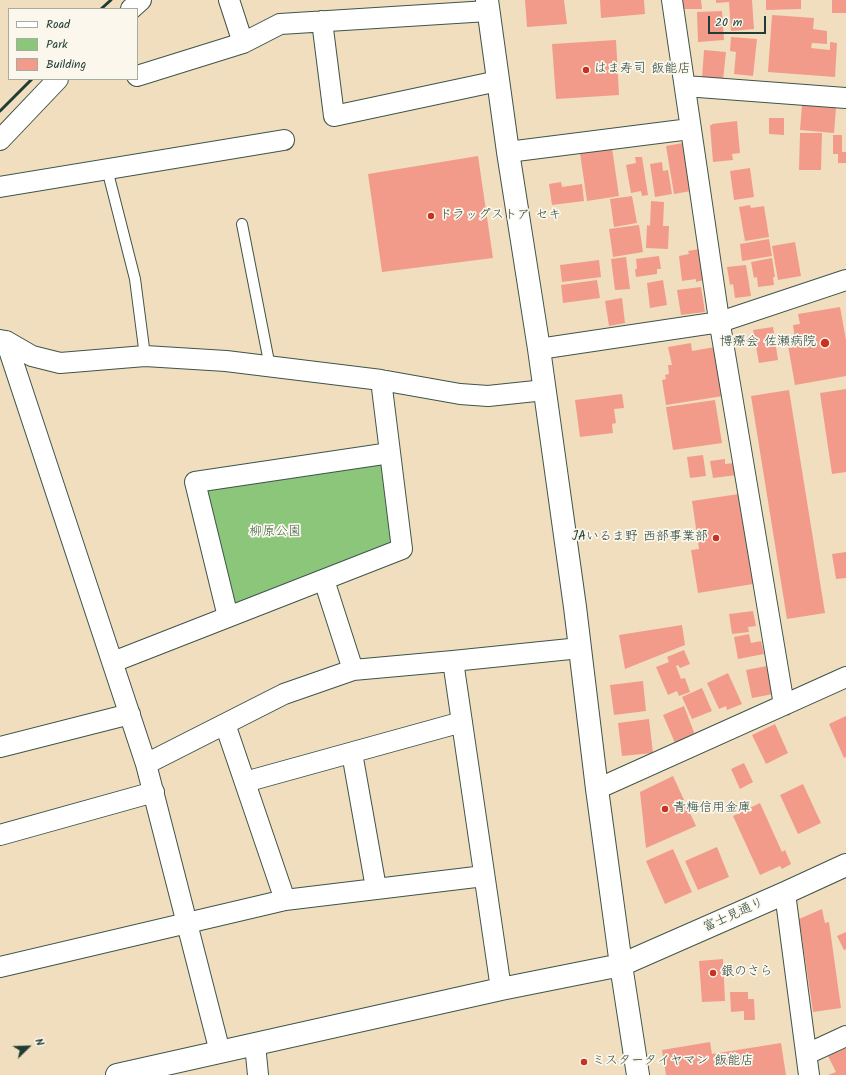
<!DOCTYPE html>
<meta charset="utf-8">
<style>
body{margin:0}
#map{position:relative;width:846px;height:1075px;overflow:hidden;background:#f1debf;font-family:Kalam,sans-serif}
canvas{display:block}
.legend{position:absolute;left:8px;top:8px;width:130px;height:72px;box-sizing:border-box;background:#fbf7ec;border:1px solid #a3ada2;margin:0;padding:5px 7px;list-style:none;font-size:12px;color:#1f3d34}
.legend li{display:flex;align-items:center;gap:8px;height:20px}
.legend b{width:20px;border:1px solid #a3ada2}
.north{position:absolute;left:8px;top:1027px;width:40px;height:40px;-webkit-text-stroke:3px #fbf7ec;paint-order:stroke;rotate:67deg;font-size:11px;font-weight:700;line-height:16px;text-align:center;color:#1f3d34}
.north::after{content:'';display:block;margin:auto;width:14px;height:18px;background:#1f3d34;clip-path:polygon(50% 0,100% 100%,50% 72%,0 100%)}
.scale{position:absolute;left:708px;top:16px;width:58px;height:18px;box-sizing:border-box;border:2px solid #1f3d34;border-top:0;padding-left:5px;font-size:12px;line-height:14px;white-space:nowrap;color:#1f3d34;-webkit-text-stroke:3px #fbf7ec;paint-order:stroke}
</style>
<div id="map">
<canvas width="846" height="1075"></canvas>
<ul class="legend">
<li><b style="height:5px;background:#fff"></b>Road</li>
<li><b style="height:11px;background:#8bc67b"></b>Park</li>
<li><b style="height:11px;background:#f29b8a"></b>Building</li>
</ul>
<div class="north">N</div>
<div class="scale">20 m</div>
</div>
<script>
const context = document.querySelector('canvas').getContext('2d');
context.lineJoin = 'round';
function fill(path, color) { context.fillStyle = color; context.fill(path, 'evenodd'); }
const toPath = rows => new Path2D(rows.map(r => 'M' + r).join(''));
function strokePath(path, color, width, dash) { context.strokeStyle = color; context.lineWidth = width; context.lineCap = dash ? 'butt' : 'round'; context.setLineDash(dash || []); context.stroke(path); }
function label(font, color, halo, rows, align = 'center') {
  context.font = font + ' Kalam,"Klee One",sans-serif'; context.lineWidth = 3.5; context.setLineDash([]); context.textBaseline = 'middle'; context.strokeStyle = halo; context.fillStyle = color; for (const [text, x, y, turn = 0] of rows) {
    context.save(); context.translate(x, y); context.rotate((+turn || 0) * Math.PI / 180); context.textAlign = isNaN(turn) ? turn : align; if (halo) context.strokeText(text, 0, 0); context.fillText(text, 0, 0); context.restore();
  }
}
fill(toPath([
 [390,453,402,549,228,617,195,482]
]), '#8bc67b');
fill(toPath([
 [525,0,564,0,567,24,527,27],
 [600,0,644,0,645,14,601,18],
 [681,0,701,0,702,9,681,9],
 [716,0,752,0,754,29,731,31,729,2,716,3],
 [766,0,801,0,801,9,766,10],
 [832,0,846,0,846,13,832,13],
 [722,11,724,40,698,42,697,12],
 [772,15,814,18,813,29,827,31,827,44,812,43,811,48,830,50,830,42,837,43,835,77,768,72],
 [731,37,757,39,753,76,734,74,736,52,730,51],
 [616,40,619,95,556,99,552,44],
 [704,50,726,52,723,80,702,78],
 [802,105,836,108,834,133,800,130],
 [769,118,784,118,784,135,769,134],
 [737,121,740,153,732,154,733,160,713,162,710,125,712,125,712,124],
 [800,133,822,133,821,170,799,170],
 [833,135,842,135,842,152,846,152,846,163,838,163,838,154,833,154],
 [683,143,691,191,674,194,666,146],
 [612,148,619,196,587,201,580,153],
 [478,156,493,258,382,272,368,174],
 [635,157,642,157,648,195,642,196,641,191,631,193,626,165,636,163],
 [662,162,663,171,668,170,672,194,655,197,650,164],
 [750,168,754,197,734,200,730,171],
 [561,182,562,187,582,184,584,201,552,205,549,184],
 [632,196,637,223,614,227,610,199],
 [651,201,664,202,663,226,669,226,668,249,646,248,647,225,650,226],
 [750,205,751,208,764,206,769,237,745,241,739,207],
 [639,225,643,252,613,257,609,229],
 [769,239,772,256,742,261,740,244],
 [795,242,801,276,778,280,772,246],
 [699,249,704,280,696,282,696,279,682,281,679,256,689,254,688,251],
 [659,256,661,269,657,269,657,274,636,277,635,269,637,269,636,259],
 [626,257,630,289,615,290,611,259],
 [772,258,775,277,773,277,774,285,758,287,757,277,754,278,751,262],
 [599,260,601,277,562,282,560,265],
 [746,265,751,296,735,298,733,284,730,285,727,267],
 [597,280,600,298,563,303,561,285],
 [663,280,667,305,650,308,647,283],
 [701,287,705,312,681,315,677,290],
 [622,298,625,323,609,326,605,301],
 [840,307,846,340,846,376,795,385,787,340,795,339,793,325,800,324,798,314],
 [773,327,778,360,759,363,753,330],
 [691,343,692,351,715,347,723,396,666,405,662,380,666,379,665,375,669,374,668,365,672,365,668,347],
 [846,389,846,472,832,474,820,393],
 [789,390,825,613,787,619,751,396],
 [622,394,624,408,614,409,616,423,612,424,613,433,580,437,575,400],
 [715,400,722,443,673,450,666,407],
 [703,455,706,476,690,478,687,457],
 [725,459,725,464,735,463,737,475,713,478,710,461],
 [739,494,753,584,698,593,691,550,699,549,692,501],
 [846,552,846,578,836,579,832,554],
 [753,611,756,626,748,627,749,632,732,634,729,614],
 [682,625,685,645,625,669,619,635],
 [749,634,751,643,761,641,764,654,738,659,734,637],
 [684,650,690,664,680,668,678,665,676,666,681,679,685,678,690,692,679,696,677,691,668,695,656,667,669,662,667,657],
 [767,666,773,694,752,698,746,670],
 [728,673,742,704,727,710,726,706,719,709,707,683],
 [643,681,646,711,614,715,610,685],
 [702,688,712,711,692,719,682,697],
 [684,706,695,735,675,743,663,715],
 [846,716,846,757,844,758,829,724],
 [649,719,653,753,622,756,618,723],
 [775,724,788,753,766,764,752,735],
 [744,763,753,782,740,789,731,769],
 [673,776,696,826,646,848,640,792],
 [803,784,821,823,798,834,780,795],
 [760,803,782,852,785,850,791,864,782,869,780,866,760,875,733,816],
 [717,847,729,877,698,890,685,861],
 [673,849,692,892,665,904,646,861],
 [822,909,825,923,829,922,841,1008,813,1012,799,919],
 [846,932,846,949,844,950,837,936],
 [723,959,725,1001,702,1002,699,961],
 [730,992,748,992,748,999,754,999,755,1020,744,1020,744,1011,731,1012],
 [710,1042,712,1054,781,1043,786,1075,666,1075,662,1050],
 [846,1048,846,1075,828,1075,836,1072,828,1056]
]), '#f29b8a');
const service = toPath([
 [107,169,135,279,145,356],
 [242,224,270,367]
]);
const minor = toPath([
 [229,0,243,43],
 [672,0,718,313,784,705],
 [131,9,141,0],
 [322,21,334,116,498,81],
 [137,76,243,43,280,24,488,11],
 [685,86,846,98],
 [0,140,58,79],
 [508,152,690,129],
 [0,187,284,140],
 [0,340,6,341,146,764,220,1052],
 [6,341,32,356,60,363,145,356,226,361,381,380,460,394,488,396,545,390],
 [539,349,720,322,846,280],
 [324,580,353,670],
 [228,617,195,482,390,453],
 [453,661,501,989],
 [113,662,402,549,381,380],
 [225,724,285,900],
 [0,747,130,714],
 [352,753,376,888],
 [146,764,284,694,353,670,453,661,580,648],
 [245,782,462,722],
 [597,789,846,677],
 [0,835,154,792],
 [785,893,809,1075],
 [0,967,285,900,484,876],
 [255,1044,258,1075],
 [807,1054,846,1036]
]);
const tertiary = toPath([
 [487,0,508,152,539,349,575,607,597,789,621,965,638,1075],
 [117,1075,501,989,621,965,785,893,846,865]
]);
strokePath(service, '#3e5549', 12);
strokePath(minor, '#3e5549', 22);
strokePath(tertiary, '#3e5549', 24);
strokePath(service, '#fff', 10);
strokePath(minor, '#fff', 20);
strokePath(tertiary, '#fff', 22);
strokePath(toPath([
 [101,9,111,0],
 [0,111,32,79]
]), '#1f3d34', 3);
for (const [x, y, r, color] of [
 [586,70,4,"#c8321e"],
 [431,216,4,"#c8321e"],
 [825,343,5,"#c8321e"],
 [716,538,4,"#c8321e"],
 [665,809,4,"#c8321e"],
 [713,973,4,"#c8321e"],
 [584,1062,4,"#c8321e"]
]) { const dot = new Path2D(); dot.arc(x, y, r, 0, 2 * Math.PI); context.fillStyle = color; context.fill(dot); strokePath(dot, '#fbf7ec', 1.5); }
label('13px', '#1f3d34', '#fbf7ec', [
 ["はま寿司 飯能店",594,70],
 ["ドラッグストア セキ",439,216],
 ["博療会 佐瀬病院",816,343,"right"],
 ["JAいるま野 西部事業部",708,538,"right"],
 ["青梅信用金庫",673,809],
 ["銀のさら",721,973],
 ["ミスタータイヤマン 飯能店",592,1062]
], 'left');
label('13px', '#3a5f46', '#fbf7ec', [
 ["柳原公園",275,533]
]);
label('13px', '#1f3d34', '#fbf7ec', [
 ["富士見通り",734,916,-24]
]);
</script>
